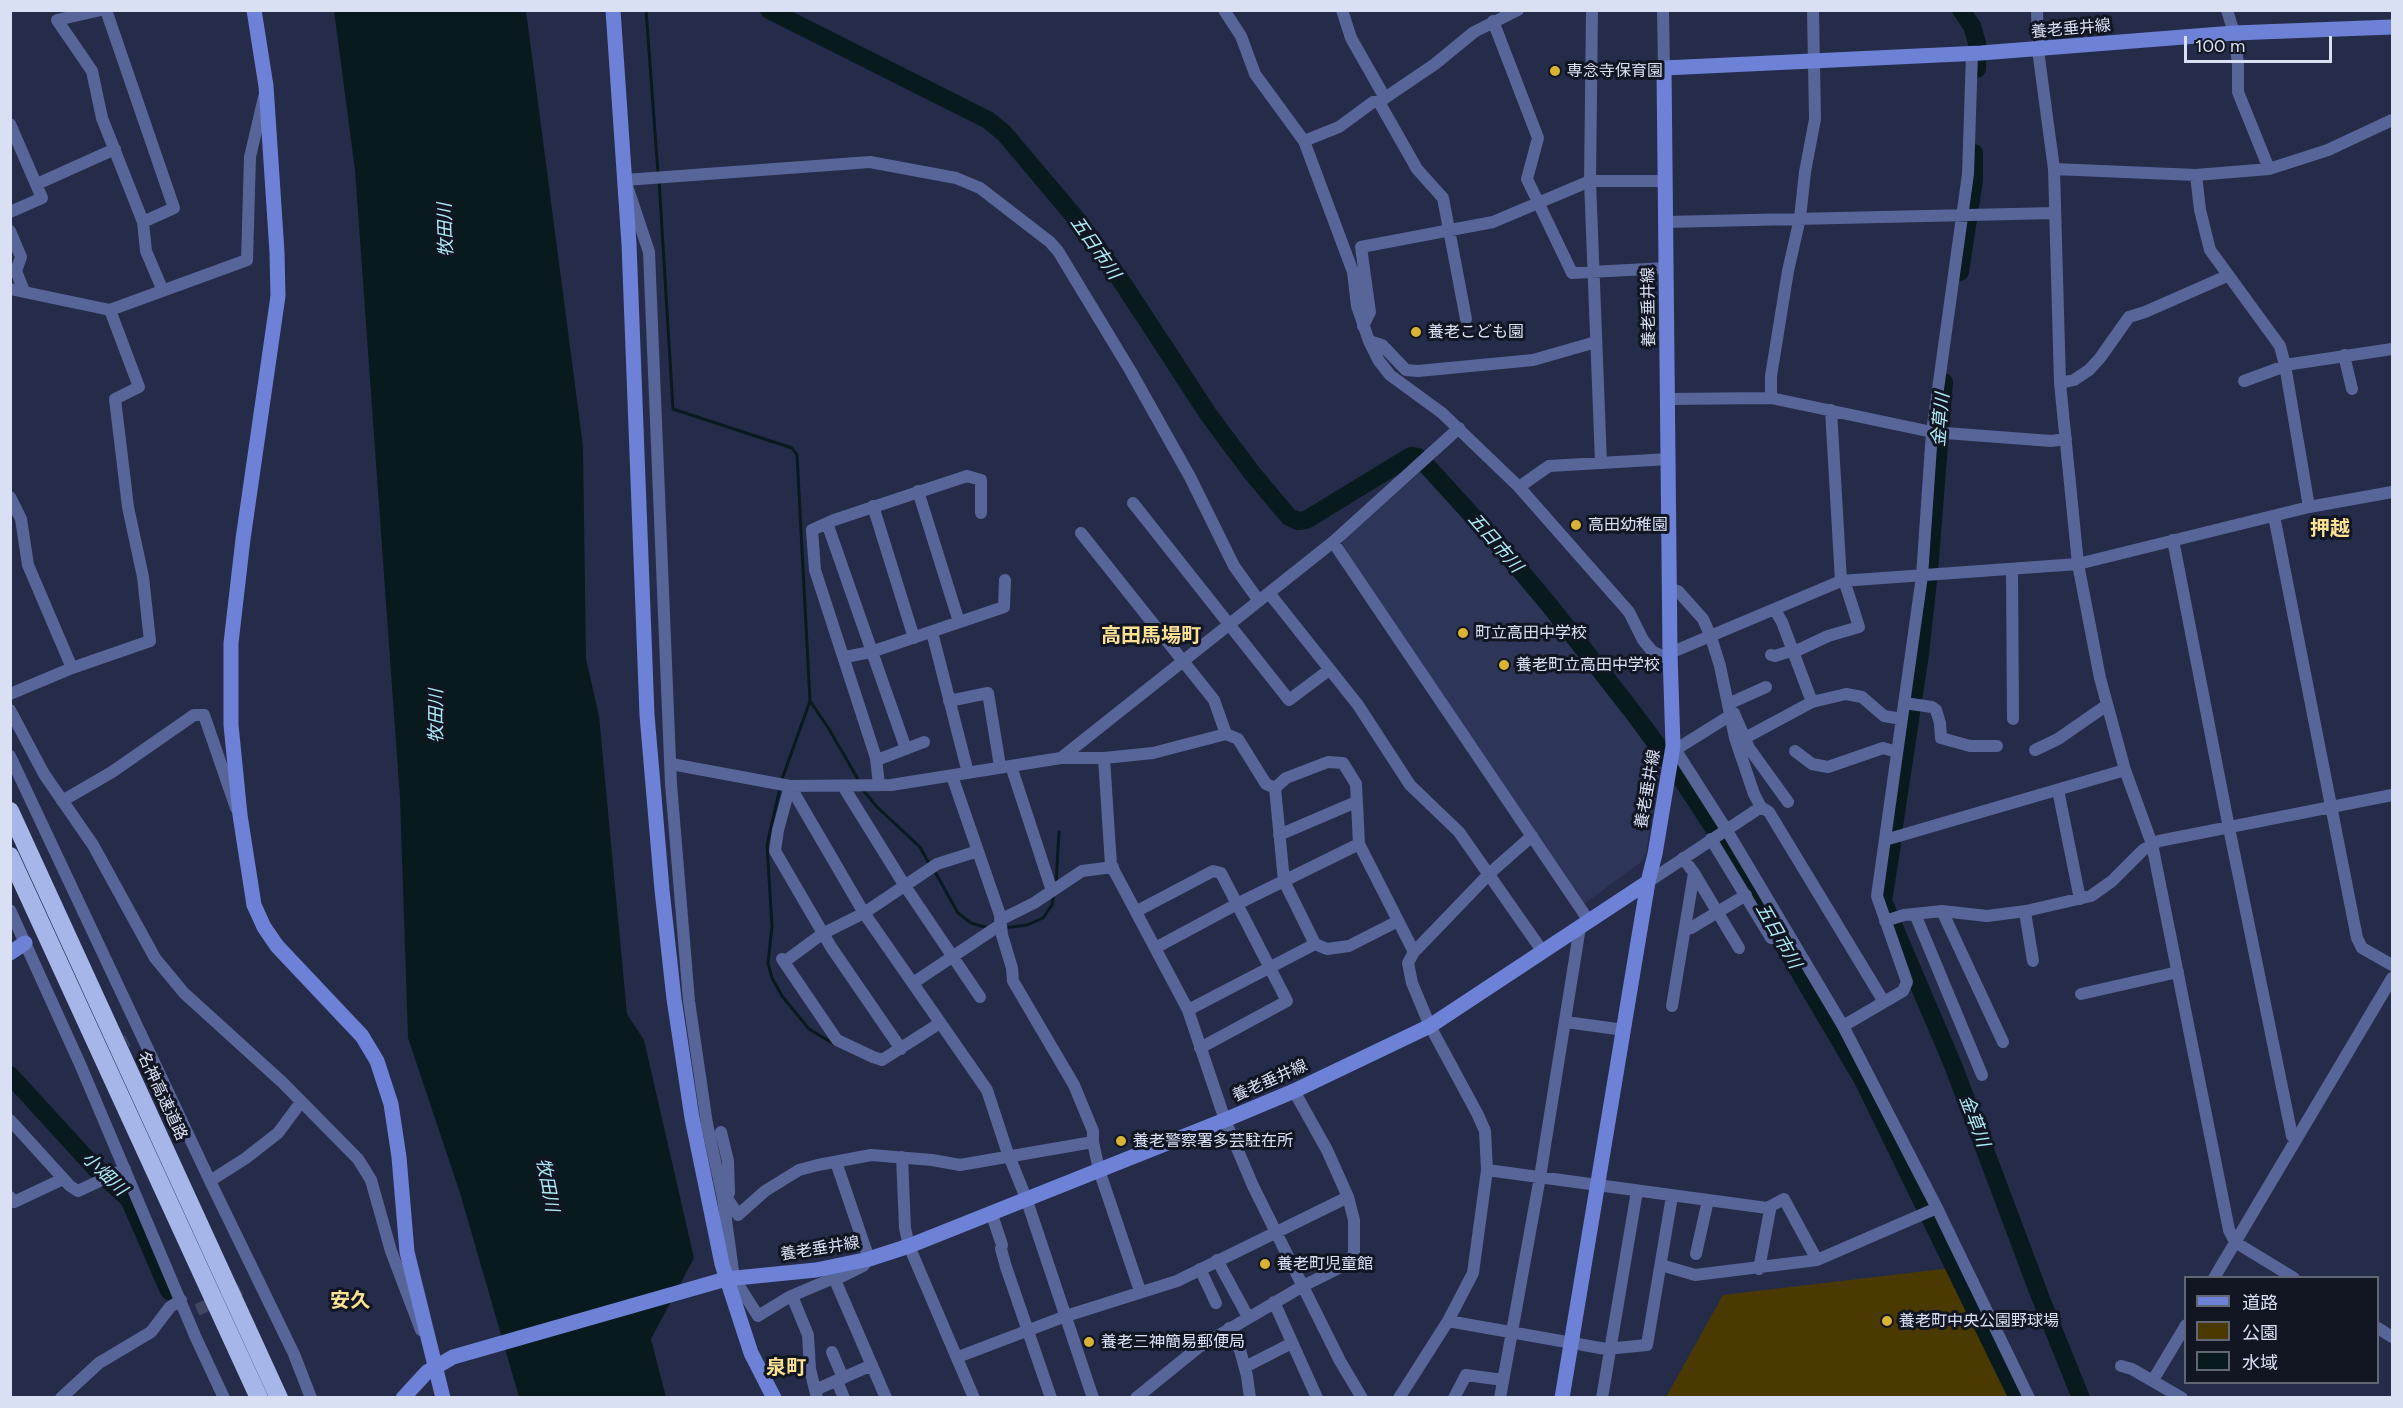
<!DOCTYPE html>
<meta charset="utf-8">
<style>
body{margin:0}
#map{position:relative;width:2403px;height:1408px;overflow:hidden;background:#252c49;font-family:Figtree,"Noto Sans JP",sans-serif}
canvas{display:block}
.frame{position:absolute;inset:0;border:12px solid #dae0f3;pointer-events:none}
.legend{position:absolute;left:2184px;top:1276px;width:195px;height:108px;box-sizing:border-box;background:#121623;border:2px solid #626776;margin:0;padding:8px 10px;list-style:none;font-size:18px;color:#dae0f3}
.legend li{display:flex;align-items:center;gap:12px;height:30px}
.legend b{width:30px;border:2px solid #626776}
.scale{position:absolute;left:2184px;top:36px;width:148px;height:27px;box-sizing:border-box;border:3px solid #dae0f3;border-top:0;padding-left:8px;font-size:18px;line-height:21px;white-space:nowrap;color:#dae0f3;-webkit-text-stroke:4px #121623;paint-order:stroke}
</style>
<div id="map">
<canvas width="2403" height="1408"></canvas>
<div class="frame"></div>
<ul class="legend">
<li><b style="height:8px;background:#6d82d6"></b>道路</li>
<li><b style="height:16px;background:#4a3a01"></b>公園</li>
<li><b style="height:16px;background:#081a1e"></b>水域</li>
</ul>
<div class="scale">100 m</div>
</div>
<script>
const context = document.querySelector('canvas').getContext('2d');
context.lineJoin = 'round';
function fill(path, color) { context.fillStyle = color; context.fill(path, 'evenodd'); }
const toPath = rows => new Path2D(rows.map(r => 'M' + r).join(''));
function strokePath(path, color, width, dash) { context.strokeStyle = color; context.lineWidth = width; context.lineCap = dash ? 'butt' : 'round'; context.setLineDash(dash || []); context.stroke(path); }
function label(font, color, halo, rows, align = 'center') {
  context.font = font + ' Figtree,"Noto Sans JP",sans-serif'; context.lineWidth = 6; context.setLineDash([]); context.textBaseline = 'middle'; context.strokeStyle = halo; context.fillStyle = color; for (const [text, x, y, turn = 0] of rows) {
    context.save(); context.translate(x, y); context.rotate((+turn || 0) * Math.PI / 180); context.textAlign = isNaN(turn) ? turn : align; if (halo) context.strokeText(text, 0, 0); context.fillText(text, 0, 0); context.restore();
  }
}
fill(toPath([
 [1422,471,1512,570,1661,760,1646,853,1641,862,1584,904,1342,548,1344,538]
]), '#2d3659');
fill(toPath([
 [1951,1268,2013,1397,1666,1397,1723,1295]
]), '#4a3a01');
fill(toPath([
 [334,11,526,11,583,446,586,659,599,716,627,1014,644,1040,694,1258,651,1339,666,1397,519,1397,460,1193,408,1038,400,798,355,170]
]), '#081a1e');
strokePath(toPath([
 [646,10,658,173],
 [659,180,673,409,792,448,797,455,810,701,781,782],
 [810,701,829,729,859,781],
 [780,788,767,845,772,926,768,963,772,978,782,996,809,1029,834,1044],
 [863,790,877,807,920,847,930,865],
 [934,870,958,913,971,923,988,928],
 [1056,884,1059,832],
 [1004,928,1027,925,1043,918,1052,905,1054,894]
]), '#081a1e', 3);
strokePath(toPath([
 [769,10,988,120,1004,133,1079,222,1124,285,1208,414,1252,473,1289,517,1298,521,1306,520,1411,456,1418,457,1427,466,1498,544,1550,606,1635,715,1677,772,1721,839,1863,1080,2018,1398],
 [1961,10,1972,26,1977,43,1977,69],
 [1960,272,1974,180,1974,153],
 [1893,833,1920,654,1929,571,1944,382],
 [1892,844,1883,901,1953,1065,2041,1299,2081,1398],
 [10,1075,96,1169,129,1199,169,1291]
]), '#081a1e', 18);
strokePath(toPath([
 [94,1057,128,1041],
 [197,1310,246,1287]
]), '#404762', 12, [12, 6]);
strokePath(toPath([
 [101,10,57,20,92,71,102,118,143,222,146,251,163,291],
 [106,10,174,208,143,222],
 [1224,10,1241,36,1255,74,1304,141,1353,272,1357,306,1369,341,1379,361,1390,375,1442,413,1519,487,1629,612,1643,640,1652,651,1670,660],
 [1342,10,1351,38,1385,98],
 [1592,10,1590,181,1601,462],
 [1663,10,1664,68],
 [2037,10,2038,50,2054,169,2060,383,2078,564,2100,678,2125,770,2152,844,2229,1230,2235,1242,2294,1278],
 [2227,10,2234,33,2238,64,2238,92,2269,169],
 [1493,21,1538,138,1527,179,1572,273,1666,268],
 [1379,102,1417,169,1443,198,1466,319],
 [10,124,42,198,10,212],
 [1304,141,1339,127,1373,102,1379,102,1435,64,1474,32,1518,10],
 [2054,169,2196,175,2269,169,2328,150,2392,120],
 [2196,175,2200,210,2210,250,2280,346,2285,365,2392,349],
 [37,184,115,149],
 [1665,222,2055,213],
 [10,231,21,257,16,271,24,291],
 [10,289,110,310,247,260,250,157,264,97],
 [1363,326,1370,312,1361,247,1493,222,1590,181,1665,181],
 [1369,341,1382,345,1406,370,1418,371,1533,360,1596,342],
 [2344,355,2352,389],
 [2285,365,2309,507],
 [2244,381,2285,366],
 [2060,383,2074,380,2089,370,2100,358,2129,317,2145,312,2227,276],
 [1771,398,1771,376,1788,271,1800,218,1805,172,1815,119,1813,10],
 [1668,399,1771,398,1932,432,2051,441,2066,439],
 [1831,410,1841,581],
 [1519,487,1549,466,1669,459],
 [918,491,959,622],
 [10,497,21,519,28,565,72,668],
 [1133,503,1289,700,1329,670],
 [873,506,914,638],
 [2274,516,2357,938,2362,948,2392,965],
 [827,523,906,749],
 [1081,533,1214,700,1226,734],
 [2173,540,2229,828,2292,1136,2295,1140],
 [1333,542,1589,921],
 [2012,569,2013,719],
 [1269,593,1358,705,1410,785,1459,832,1543,952],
 [1775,610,1782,622,1812,702],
 [932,632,968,773],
 [1794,652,1828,636,1859,627,1844,580],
 [1670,653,1841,581,2078,564,2309,507,2392,492],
 [1771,655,1775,656,1794,650],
 [845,657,871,652,1004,607,1005,580],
 [10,694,72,668,150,641,143,577,128,507,115,399,139,387,110,310],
 [949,701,988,693,1000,766],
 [1904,703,1932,707,1936,710,1940,723,1941,738,1970,746,1997,746],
 [1728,704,1766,687],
 [10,710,44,774,93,845,155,958,184,993,282,1082,358,1159,371,1180,391,1251,421,1330],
 [1745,738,1812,702,1846,694,1862,697,1884,716,1902,719],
 [1673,746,1726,829,1843,1026,1937,1208,2029,1398],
 [1675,750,1734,713,1749,748,1788,802],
 [2035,750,2058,739,2107,705],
 [1795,751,1812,764,1828,767,1883,748,1897,752],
 [10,756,210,1181,294,1354,311,1398],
 [1061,758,1333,542,1459,428],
 [1104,758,1111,865,1188,1010,1225,1120,1253,1186,1340,1361,1362,1398],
 [877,760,924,742],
 [671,764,790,786,891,785,1061,758,1104,758,1153,753,1226,734,1238,739,1266,784,1275,788,1284,881,1315,944,1327,949,1349,946,1398,921],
 [1011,766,1052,891],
 [952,776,1000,915,1002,935,1012,968,1013,981,1074,1085,1093,1131,1093,1142,1099,1170,1140,1291],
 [879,785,876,758,815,570,812,530,834,520,967,476,981,480,981,513],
 [790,786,864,913,987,1090,1007,1151,1026,1198,1093,1398],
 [790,786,778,830,775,851,831,947,901,1049],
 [843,786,905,886,980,997],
 [1275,788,1286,778,1328,762,1343,763,1356,784,1359,844,1414,952],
 [2058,790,2080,899],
 [62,801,112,772,194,715,204,715,236,808],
 [1761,807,1769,812,1884,1002],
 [1279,835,1356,802],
 [1711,839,1771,938],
 [1885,840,2125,770],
 [1694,873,1739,948],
 [1648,882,1761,807,1754,794,1735,738,1720,666,1711,637,1703,619,1678,591,1669,589],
 [10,910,80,1064,196,1338,224,1398],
 [1137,911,1213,871,1221,873,1287,1001,1200,1048],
 [1942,911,2003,1042],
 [2025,912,2033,961],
 [1915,914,1982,1075],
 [1000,920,1034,903,1082,871,1113,867],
 [1885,921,1904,915,1942,911,1987,916,2026,911,2091,896,2112,881,2143,850,2159,841,2392,795],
 [1685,929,1691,928,1746,895],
 [1157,947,1237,904,1359,844],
 [782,959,837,1040,873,1057,882,1060,940,1023],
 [784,962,822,934,864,913,937,864,978,851],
 [913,983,1000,925],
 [2081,994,2178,972],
 [1672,1006,1694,873,1683,858],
 [1188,1010,1315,944],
 [1566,1022,1624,1030],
 [1843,1026,1903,991,1907,982,1877,896,1922,576,1932,432,1968,174,1972,54],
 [10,1120,70,1186,78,1191,125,1169],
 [721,1132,728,1161,729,1193],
 [902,1157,905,1228,909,1246,974,1398],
 [836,1162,869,1259,863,1266,835,1280,886,1398],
 [1487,1170,1767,1208,1784,1199,1817,1260],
 [210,1181,246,1158,278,1133,301,1102],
 [10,1197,14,1202,63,1179],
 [723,1198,727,1198,738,1215,765,1191,799,1170,818,1165,871,1155,932,1160,960,1165,1093,1142],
 [991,1212,1002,1245,1001,1249,1006,1267,1051,1398],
 [1696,1254,1708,1200],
 [1217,1260,1248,1317],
 [1661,1265,1695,1275,1817,1260,1937,1208],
 [1200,1269,1216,1303],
 [1759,1269,1770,1210,1769,1207],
 [2214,1278,2392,978],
 [835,1280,829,1280,789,1297,758,1316,734,1278,723,1198,707,1124,689,1001,671,784,649,252,625,180,870,162,956,178,980,188,1050,242,1058,251,1130,370,1190,477,1234,566,1259,601],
 [792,1296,808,1335,810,1369,817,1398],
 [1274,1302,1317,1398],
 [1448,1321,1606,1349,1647,1345,1672,1196],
 [1229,1328,1240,1350,1247,1376,1250,1398],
 [2378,1328,2392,1337],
 [832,1352,843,1378],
 [958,1357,1066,1316,1177,1281,1348,1197],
 [2121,1366,2132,1369,2182,1398],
 [1245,1367,1292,1343],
 [2153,1380,2186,1325],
 [837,1381,844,1398],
 [815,1390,872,1365],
 [61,1398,99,1363,151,1332,170,1307,181,1300],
 [1136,1398,1199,1347,1303,1286,1347,1264,1354,1253,1354,1220,1348,1197,1327,1150,1294,1091],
 [1399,1398,1448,1321,1473,1273,1487,1170,1485,1131,1478,1115,1430,1026,1412,983,1408,963,1414,952,1490,873,1532,836],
 [1454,1398,1466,1375,1503,1380],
 [1500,1398,1540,1177,1580,927],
 [1602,1398,1637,1191]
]), '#576599', 12);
strokePath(toPath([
 [254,10,266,86,277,252,278,296,243,539,231,643,231,725,240,815,254,905,264,927,277,946,362,1036,377,1061,391,1104,399,1157,407,1252,443,1398],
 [613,10,629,244,647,715,662,890,674,999,692,1118,722,1264,751,1353,774,1398],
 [10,953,25,943],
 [403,1398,427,1372,453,1357,726,1279,816,1270,869,1259,909,1246,1225,1120,1294,1091,1430,1026,1648,882,1655,854,1673,746,1670,653,1664,68,1981,53,2234,33,2392,27],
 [1562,1398,1648,882]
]), '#6d82d6', 15);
strokePath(toPath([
 [10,811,279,1398],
 [10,856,259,1398]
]), '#a6b6e9', 18);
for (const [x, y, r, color] of [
 [1555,71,6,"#d9b334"],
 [1416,332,6,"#d9b334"],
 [1576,525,6,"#d9b334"],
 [1463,633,6,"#d9b334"],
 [1504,665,6,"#d9b334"],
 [1121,1141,6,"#d9b334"],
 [1265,1264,6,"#d9b334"],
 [1887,1321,6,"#d9b334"],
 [1089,1342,6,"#d9b334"]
]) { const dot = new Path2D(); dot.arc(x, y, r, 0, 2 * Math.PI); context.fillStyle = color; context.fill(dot); strokePath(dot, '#121623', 2); }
label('16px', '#dae0f3', '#121623', [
 ["養老垂井線",2071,29,-5],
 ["養老垂井線",1649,307,-91],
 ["養老垂井線",1648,789,-80],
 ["養老垂井線",1270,1081,-24],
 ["名神高速道路",162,1096,65],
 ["養老垂井線",820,1249,-9]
]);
label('16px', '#dae0f3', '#121623', [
 ["専念寺保育園",1567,71],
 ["養老こども園",1428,332],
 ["高田幼稚園",1588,525],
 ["町立高田中学校",1475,633],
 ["養老町立高田中学校",1516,665],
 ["養老警察署多芸駐在所",1133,1141],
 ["養老町児童館",1277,1264],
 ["養老町中央公園野球場",1899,1321],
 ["養老三神簡易郵便局",1101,1342]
], 'left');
label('italic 18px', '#aeebf7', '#121623', [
 ["牧田川",446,230,-92],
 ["五日市川",1095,248,55],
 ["金草川",1941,420,-85],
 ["五日市川",1495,543,49],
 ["牧田川",437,716,-90],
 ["五日市川",1778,936,60],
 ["金草川",1974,1121,69],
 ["小畑川",104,1174,44],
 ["牧田川",547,1185,79]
]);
label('bold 20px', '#fbe194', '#121623', [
 ["押越",2330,529],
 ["高田馬場町",1151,636],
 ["安久",350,1301],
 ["泉町",786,1368]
]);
</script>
